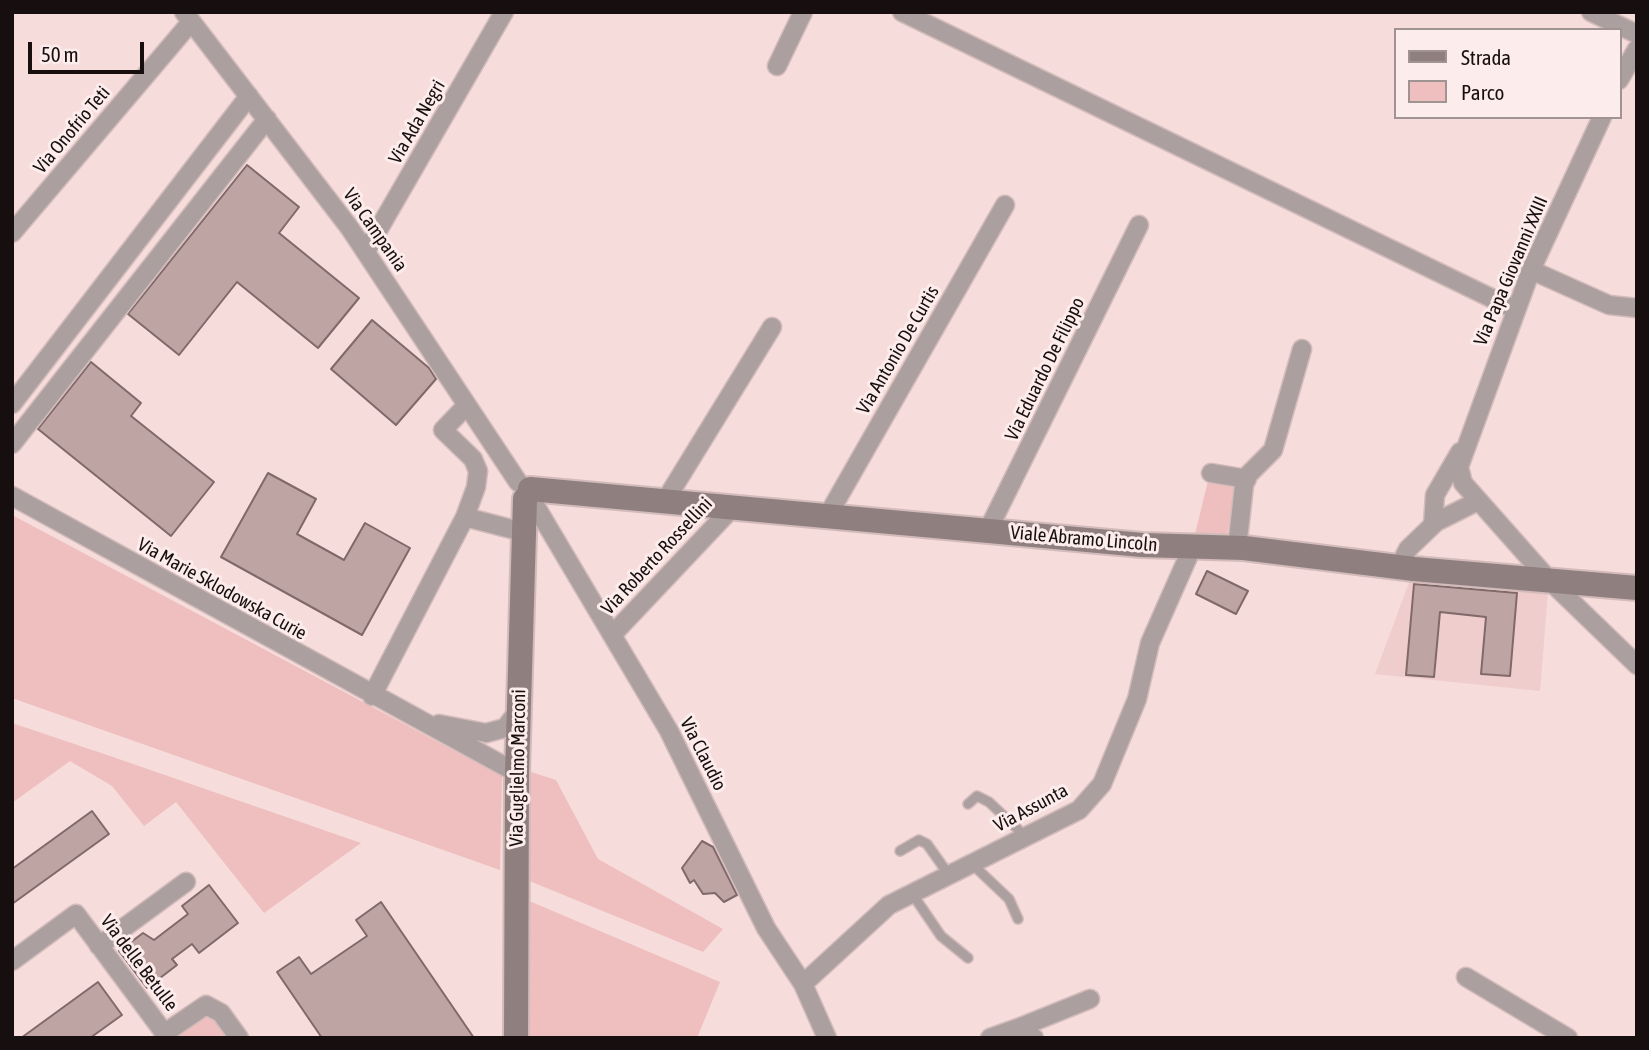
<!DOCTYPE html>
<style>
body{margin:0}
#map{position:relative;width:1649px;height:1050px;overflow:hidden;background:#f6dcdb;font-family:"Asap Condensed",sans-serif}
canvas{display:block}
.frame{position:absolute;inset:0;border:14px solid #170f0f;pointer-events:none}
.legend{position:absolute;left:1394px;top:28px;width:228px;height:91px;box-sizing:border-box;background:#fceceb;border:2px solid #a09493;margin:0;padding:9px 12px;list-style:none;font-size:21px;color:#170f0f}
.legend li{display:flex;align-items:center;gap:14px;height:35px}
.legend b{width:35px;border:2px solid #a09493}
.scale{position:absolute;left:28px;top:42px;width:116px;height:32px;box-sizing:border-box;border:4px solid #170f0f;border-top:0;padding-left:9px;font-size:21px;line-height:24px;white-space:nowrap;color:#170f0f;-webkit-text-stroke:5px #fceceb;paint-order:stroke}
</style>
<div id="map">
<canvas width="1649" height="1050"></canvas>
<div class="frame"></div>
<ul class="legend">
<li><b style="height:9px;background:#8f7f7f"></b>Strada</li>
<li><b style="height:19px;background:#eebfbe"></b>Parco</li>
</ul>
<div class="scale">50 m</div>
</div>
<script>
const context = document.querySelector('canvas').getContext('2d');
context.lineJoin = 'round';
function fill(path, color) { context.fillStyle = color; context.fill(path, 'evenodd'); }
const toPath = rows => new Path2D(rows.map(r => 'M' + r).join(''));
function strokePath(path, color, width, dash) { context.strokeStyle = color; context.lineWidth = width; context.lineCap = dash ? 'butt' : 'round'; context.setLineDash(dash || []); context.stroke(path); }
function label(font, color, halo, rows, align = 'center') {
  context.font = font + ' "Asap Condensed",sans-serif'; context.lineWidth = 6; context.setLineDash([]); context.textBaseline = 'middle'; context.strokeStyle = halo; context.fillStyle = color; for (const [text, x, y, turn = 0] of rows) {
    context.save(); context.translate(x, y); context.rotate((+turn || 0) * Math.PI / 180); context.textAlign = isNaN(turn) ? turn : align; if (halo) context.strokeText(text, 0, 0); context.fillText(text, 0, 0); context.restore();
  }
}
fill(toPath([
 [1414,569,1549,580,1540,691,1375,674]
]), '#efcdcc');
fill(toPath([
 [1208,481,1236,486,1227,535,1222,538,1195,534],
 [12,515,502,776,500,870,12,698],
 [12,723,110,756,361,843,264,913,176,802,144,826,112,786,70,761,12,803],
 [528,771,556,780,598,859,723,929,703,952,527,880],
 [527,900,720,982,697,1038,528,1038],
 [214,1007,235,1038,168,1038]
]), '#eebfbe');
const building = toPath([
 [247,165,299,207,279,233,359,298,318,348,237,282,179,355,128,314,247,165],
 [372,320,429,368,436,379,396,425,331,369,372,320],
 [91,362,141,403,131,416,214,482,171,536,38,429,91,362],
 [268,473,316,499,297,534,344,560,365,523,410,548,362,635,221,557,268,473],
 [1207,571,1248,591,1236,614,1196,594,1207,571],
 [1414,584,1517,593,1510,676,1481,674,1486,617,1440,612,1434,677,1406,675,1414,584],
 [92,811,109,834,12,904,12,869,92,811],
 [702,841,713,847,737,895,724,902,715,893,703,894,694,880,690,883,682,868,702,841],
 [209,885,238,923,199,953,192,944,172,959,177,965,147,988,119,951,143,933,154,940,188,914,182,906,209,885],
 [381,902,474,1038,322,1038,277,972,299,957,311,974,367,936,356,920,381,902],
 [98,982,122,1015,90,1038,21,1038,98,982]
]);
fill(building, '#bea5a4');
strokePath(building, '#806969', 2);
const lane = toPath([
 [968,804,977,796,989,802,1025,836],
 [900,851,919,840,927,844,949,875],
 [971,863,1009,899,1018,919],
 [913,895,941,936,968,958]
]);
const street = toPath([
 [184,12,349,227,518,482],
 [902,12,1516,310],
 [1591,12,1637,34],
 [777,66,803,12],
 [1619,80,1637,49],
 [1602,117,1531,270,1459,467,1463,483,1549,580,1637,665],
 [12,233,191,22],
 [366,251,504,12],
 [1531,270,1609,305,1637,308],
 [12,404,249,96],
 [12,444,267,119],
 [1211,473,1247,479],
 [529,495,669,731,766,928,803,984,827,1038],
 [12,496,517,773],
 [665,501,772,327],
 [828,515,1005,205],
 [465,517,476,487,478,471,473,459,443,430,467,405],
 [1433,525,1435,495,1460,452],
 [988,530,1139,225],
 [1237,548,1244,485,1248,475,1273,450,1302,349],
 [1399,567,1408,549,1436,522,1478,501],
 [612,635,733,507],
 [372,696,465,517,523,532],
 [439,724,486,733,505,728,519,710],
 [99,946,186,882],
 [12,961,76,914,168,1038],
 [1466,977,1568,1038],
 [803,984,889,905,1079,810,1102,784,1137,699,1150,643,1192,548],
 [165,1033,206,1005,221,1013,239,1038],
 [990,1038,1018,1028],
 [1034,1038,1018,1028,1090,999]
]);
const secondary = toPath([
 [530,489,1142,545,1244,548,1414,569,1637,588],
 [516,1038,517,773,525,499]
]);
strokePath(lane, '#d2bbba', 12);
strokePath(street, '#d2bbba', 21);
strokePath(secondary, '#d2bbba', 28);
strokePath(lane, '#aba09f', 9);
strokePath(street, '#aba09f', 18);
strokePath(secondary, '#8f7f7f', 24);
label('19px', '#170f0f', '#fceceb', [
 ["Via Ada Negri",417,122,-60],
 ["Via Onofrio Teti",72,130,-50],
 ["Via Campania",375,230,55],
 ["Via Papa Giovanni XXIII",1511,271,-67],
 ["Via Antonio De Curtis",898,350,-60],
 ["Via Eduardo De Filippo",1045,369,-64],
 ["Viale Abramo Lincoln",1084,539,5],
 ["Via Roberto Rossellini",657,556,-47],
 ["Via Marie Sklodowska Curie",222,589,29],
 ["Via Claudio",703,754,63],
 ["Via Guglielmo Marconi",518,768,-89],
 ["Via Assunta",1031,808,-28],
 ["Via delle Betulle",139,963,53]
]);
</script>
